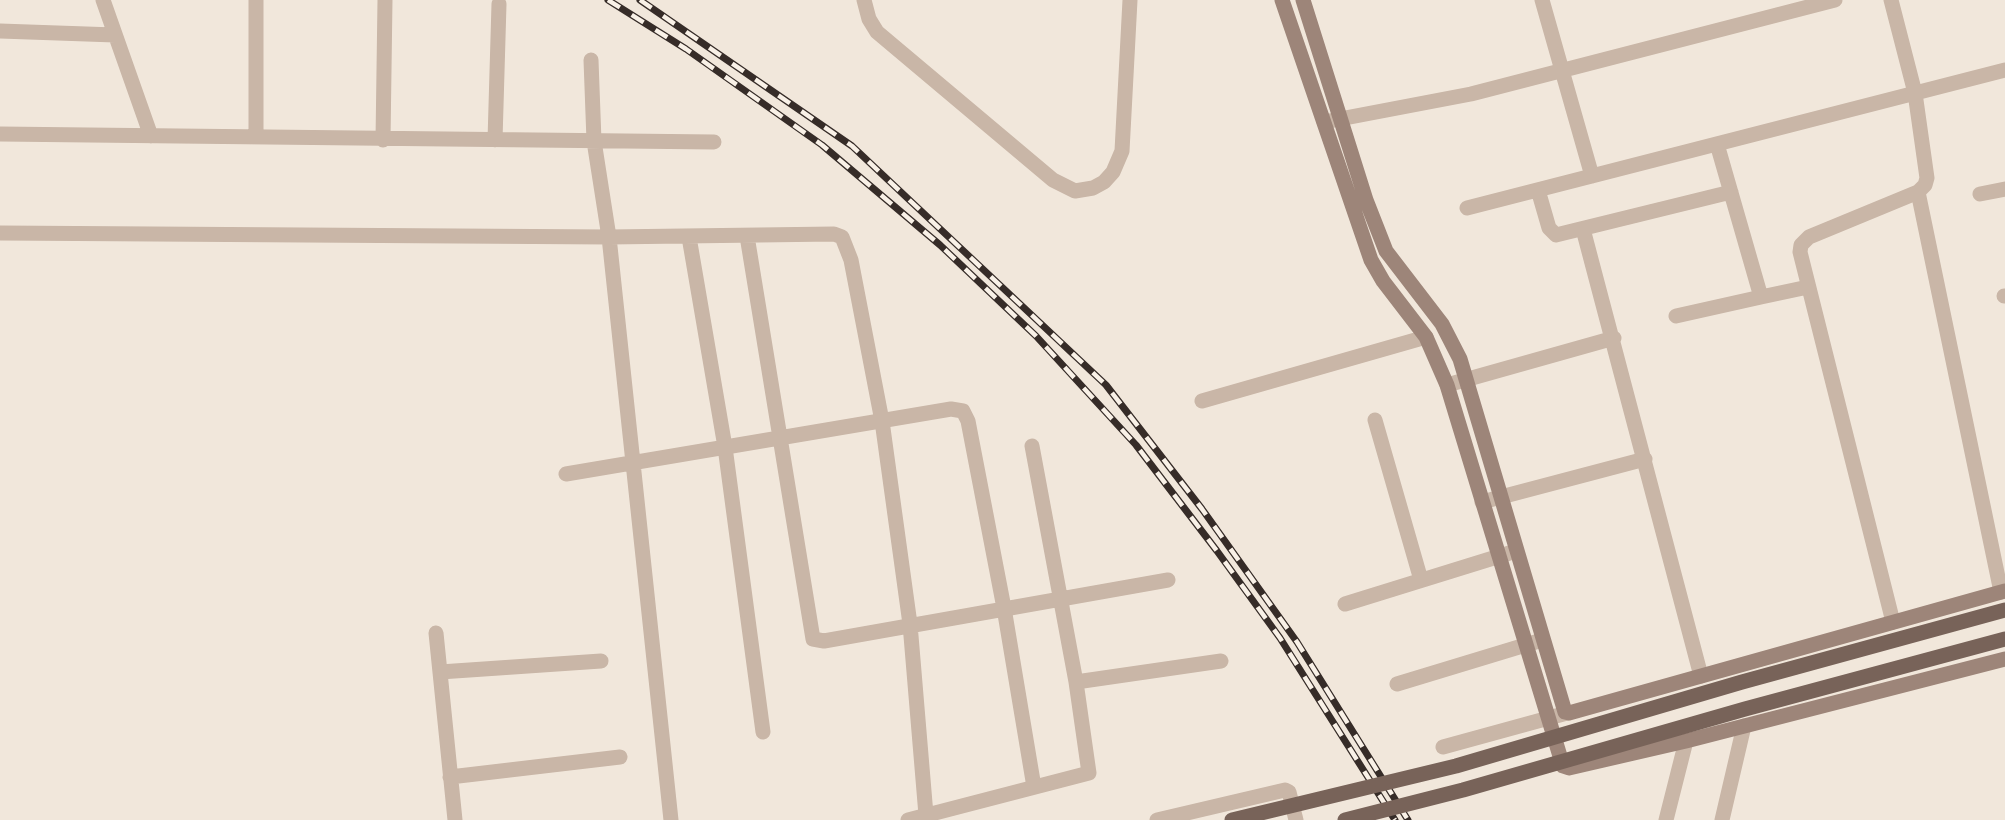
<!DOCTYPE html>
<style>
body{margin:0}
canvas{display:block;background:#f1e7db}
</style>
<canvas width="2005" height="820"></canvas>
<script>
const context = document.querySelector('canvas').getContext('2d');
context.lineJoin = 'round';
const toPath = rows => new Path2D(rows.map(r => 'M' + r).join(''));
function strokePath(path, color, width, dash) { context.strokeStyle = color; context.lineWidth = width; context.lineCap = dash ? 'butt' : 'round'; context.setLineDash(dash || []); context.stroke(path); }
strokePath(toPath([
 [103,0,151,136],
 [864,0,869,19,877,32,1053,180,1075,191,1093,188,1104,182,1113,172,1122,151,1130,0],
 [1542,0,1592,176],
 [1891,0,1915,93,1927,178,1925,185,1918,192,1809,237,1801,245,1800,252,1893,622],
 [0,31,115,35],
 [591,60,594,141,609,237,671,820],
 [1324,122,1471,94,1835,0],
 [0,134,714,142],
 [256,137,256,0],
 [383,140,385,0],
 [495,140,499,4],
 [1717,144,1761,297,1808,287],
 [1538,190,1549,228,1556,235,1731,192],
 [1918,192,2001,592],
 [1980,194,2005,189],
 [1467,208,2005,70],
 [1583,229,1701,676],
 [0,233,609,237,834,234,842,237,851,260,882,421,910,624,926,815],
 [747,236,813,639,824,641,1168,580],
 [689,237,725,447,763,732],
 [2004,296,2005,296],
 [1676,316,1761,297],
 [1447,385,1614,338],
 [1202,401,1426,337],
 [1375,420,1421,580],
 [566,474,951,409,963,411,968,421,1004,608,1034,787],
 [1482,502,1645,459],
 [1345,604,1516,551],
 [436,633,455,820],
 [440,672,601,661],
 [1076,682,1221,661],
 [1397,684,1542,640],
 [1443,747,1567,713],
 [450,777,620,757],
 [908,820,1089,773,1076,682,1032,446],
 [1157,820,1285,790,1289,792,1296,820],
 [1666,820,1686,741],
 [1722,820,1744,726]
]), '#c9b6a7', 15);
strokePath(toPath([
 [1282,0,1371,260,1383,281,1426,337,1447,385,1563,766,1569,768,1686,741,2005,659],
 [1303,0,1366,200,1386,251,1442,324,1460,359,1565,712,1569,713,2005,591]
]), '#9d8579', 15);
const rail = toPath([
 [608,0,686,49,822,145,940,245,1036,336,1136,445,1217,551,1280,638,1395,820],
 [640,0,852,146,1106,385,1202,509,1297,642,1408,820]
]);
strokePath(rail, '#362c28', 7);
strokePath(rail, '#f9f1e7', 4.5, [14]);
strokePath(toPath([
 [1232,820,1456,766,1742,682,2005,610],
 [1345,820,1463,790,1745,709,2005,639]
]), '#786359', 15);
</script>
